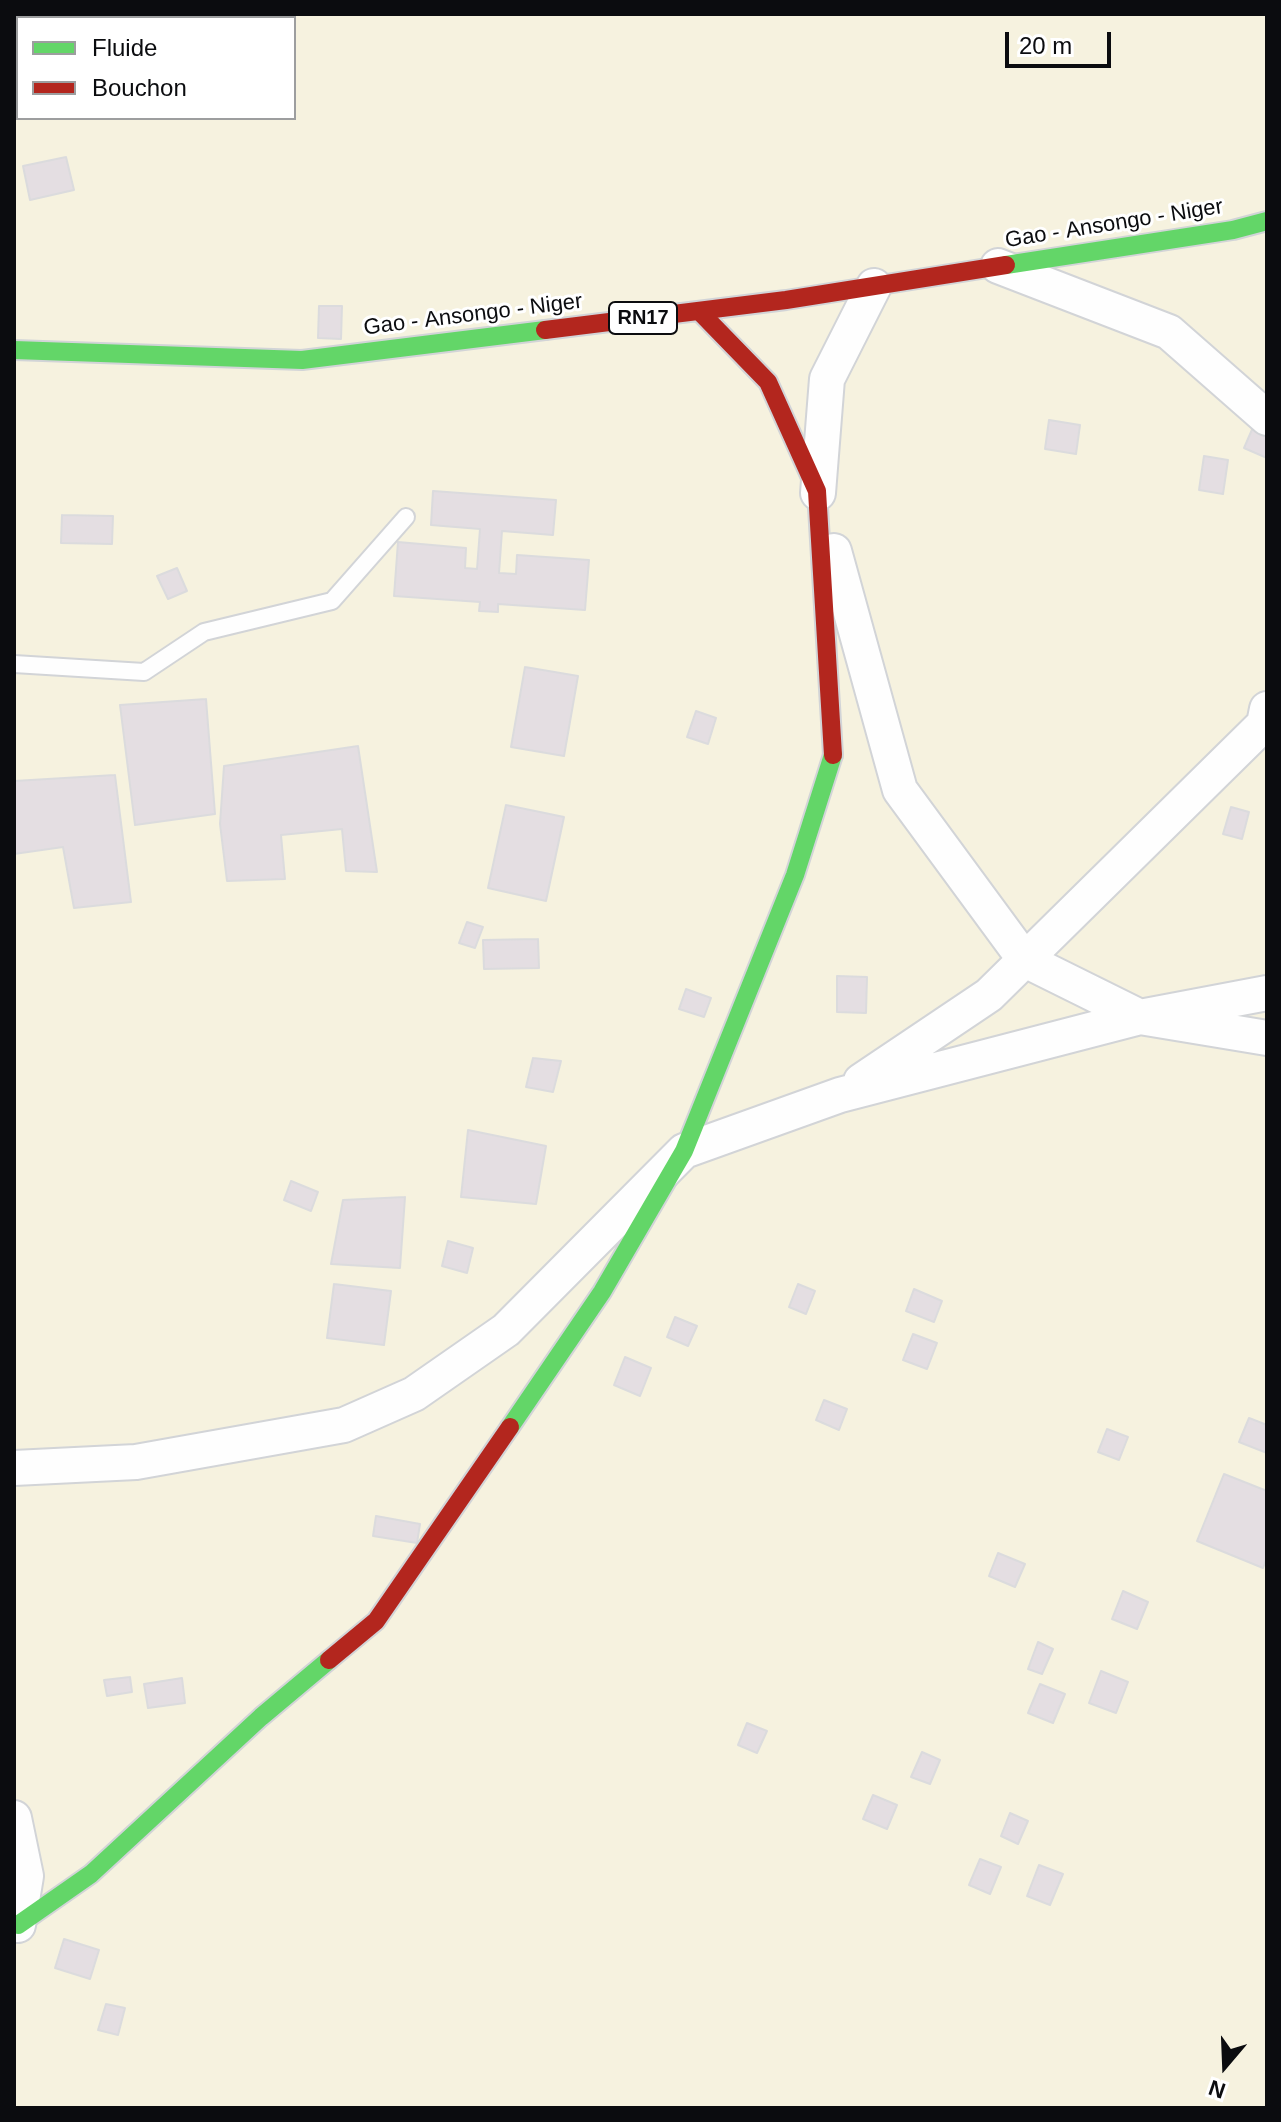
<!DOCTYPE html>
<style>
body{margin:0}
#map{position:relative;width:1281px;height:2122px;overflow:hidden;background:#f5f8fb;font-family:Helvetica,sans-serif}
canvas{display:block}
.frame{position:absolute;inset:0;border:16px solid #0b0c0f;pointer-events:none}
.legend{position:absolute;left:16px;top:16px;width:280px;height:104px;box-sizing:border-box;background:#fff;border:2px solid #9d9e9f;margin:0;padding:10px 14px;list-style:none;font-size:24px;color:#0b0c0f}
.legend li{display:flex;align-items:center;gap:16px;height:40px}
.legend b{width:40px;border:2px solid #9d9e9f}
.north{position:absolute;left:1185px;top:2026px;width:80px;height:80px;-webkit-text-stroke:6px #fff;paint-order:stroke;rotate:199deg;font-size:22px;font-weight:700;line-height:32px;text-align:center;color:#0b0c0f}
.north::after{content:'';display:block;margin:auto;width:28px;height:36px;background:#0b0c0f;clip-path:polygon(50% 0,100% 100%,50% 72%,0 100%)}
.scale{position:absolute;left:1005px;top:32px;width:106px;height:36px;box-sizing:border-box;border:4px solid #0b0c0f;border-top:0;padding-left:10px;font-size:24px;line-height:28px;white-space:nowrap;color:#0b0c0f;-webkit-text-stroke:6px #fff;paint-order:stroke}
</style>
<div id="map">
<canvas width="1281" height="2122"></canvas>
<div class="frame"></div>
<ul class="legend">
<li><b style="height:10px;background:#63d668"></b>Fluide</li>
<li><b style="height:10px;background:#b3261e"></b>Bouchon</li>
</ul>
<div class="north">N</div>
<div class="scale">20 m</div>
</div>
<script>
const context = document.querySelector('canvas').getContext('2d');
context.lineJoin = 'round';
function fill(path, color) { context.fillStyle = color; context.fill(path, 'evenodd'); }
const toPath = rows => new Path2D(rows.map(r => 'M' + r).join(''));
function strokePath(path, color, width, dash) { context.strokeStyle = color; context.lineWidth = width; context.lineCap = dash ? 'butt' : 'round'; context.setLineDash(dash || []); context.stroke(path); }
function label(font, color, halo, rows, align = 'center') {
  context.font = font + ' Helvetica,sans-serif'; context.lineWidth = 6; context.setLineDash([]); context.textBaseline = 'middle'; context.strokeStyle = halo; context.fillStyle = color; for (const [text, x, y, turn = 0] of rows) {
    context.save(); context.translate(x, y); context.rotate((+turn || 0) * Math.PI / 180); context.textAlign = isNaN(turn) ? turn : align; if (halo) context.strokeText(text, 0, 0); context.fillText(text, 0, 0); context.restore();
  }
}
fill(toPath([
 [14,14,1267,14,1267,2108,14,2108],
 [18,18,294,18,294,118,18,118]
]), '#f6f2df');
const building = toPath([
 [66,157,74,190,30,200,23,166,66,157],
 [319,306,342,306,341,339,318,338,319,306],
 [1049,420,1080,425,1076,454,1045,449,1049,420],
 [1254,425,1267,431,1267,458,1244,448,1254,425],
 [1204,456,1228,460,1223,494,1199,490,1204,456],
 [433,491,556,500,553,535,502,531,499,573,516,574,517,555,589,560,585,610,498,604,498,612,479,611,480,602,394,596,398,542,466,548,465,568,477,569,480,529,431,525,433,491],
 [62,515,113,516,112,544,61,543,62,515],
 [177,568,187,591,168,599,157,576,177,568],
 [525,667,578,676,564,756,511,747,525,667],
 [206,699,215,814,135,825,120,705,206,699],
 [696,711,716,718,708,744,687,737,696,711],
 [358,746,377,872,346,871,342,829,281,835,285,879,227,881,220,824,224,766,358,746],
 [115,775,131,902,74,908,63,847,14,854,14,781,115,775],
 [506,805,564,817,546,901,488,888,506,805],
 [1231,807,1249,812,1242,839,1223,834,1231,807],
 [467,922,483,927,475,948,459,943,467,922],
 [538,939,539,968,484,969,483,940,538,939],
 [837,976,867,977,866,1013,837,1012,837,976],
 [686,989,711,998,704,1017,679,1009,686,989],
 [533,1058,561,1061,553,1092,526,1087,533,1058],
 [468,1130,546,1146,536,1204,461,1197,468,1130],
 [291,1181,318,1192,311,1211,284,1200,291,1181],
 [405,1197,400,1268,331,1264,343,1200,405,1197],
 [448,1241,473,1248,467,1273,442,1266,448,1241],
 [334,1284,391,1291,384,1345,327,1338,334,1284],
 [798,1284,815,1291,806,1314,789,1307,798,1284],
 [914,1289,942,1301,934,1322,906,1311,914,1289],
 [675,1317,697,1326,688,1346,667,1337,675,1317],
 [913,1334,937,1343,927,1369,903,1360,913,1334],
 [625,1357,651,1368,640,1396,614,1385,625,1357],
 [824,1400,847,1409,839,1430,816,1420,824,1400],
 [1249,1418,1267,1425,1267,1453,1239,1442,1249,1418],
 [1107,1429,1128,1437,1119,1460,1098,1452,1107,1429],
 [1224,1474,1267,1491,1267,1557,1263,1568,1197,1541,1224,1474],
 [376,1516,420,1524,417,1543,373,1536,376,1516],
 [998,1553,1025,1564,1015,1587,989,1576,998,1553],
 [1123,1591,1148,1602,1137,1629,1112,1619,1123,1591],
 [1038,1642,1053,1649,1042,1674,1028,1669,1038,1642],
 [1101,1671,1128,1682,1116,1713,1089,1703,1101,1671],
 [130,1677,132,1692,107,1696,104,1680,130,1677],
 [182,1678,185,1703,148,1708,144,1684,182,1678],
 [1040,1684,1065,1694,1053,1723,1028,1713,1040,1684],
 [747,1723,767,1731,757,1753,738,1745,747,1723],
 [922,1752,940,1760,930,1784,911,1777,922,1752],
 [873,1795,897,1805,887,1829,863,1819,873,1795],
 [1010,1813,1028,1821,1018,1844,1001,1836,1010,1813],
 [980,1859,1001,1867,990,1894,969,1885,980,1859],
 [1039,1865,1063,1874,1050,1905,1027,1896,1039,1865],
 [64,1939,99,1950,90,1979,55,1968,64,1939],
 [106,2004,125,2008,118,2035,98,2030,106,2004]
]);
fill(building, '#e4dee2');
strokePath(building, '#dbdbdd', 2);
const lane = toPath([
 [14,664,144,672,204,632,332,601,406,517]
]);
const street = toPath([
 [998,266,1169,332,1267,418],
 [818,493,827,379,874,286],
 [834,551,900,790,1025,960,1140,1017,1267,1038],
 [861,1081,989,995,1264,724,1267,709],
 [14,1468,136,1462,344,1425,414,1394,506,1330,684,1151,840,1095,1140,1017,1267,993],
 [14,1818,26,1876,18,1925]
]);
const fast = toPath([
 [1006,265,1233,230,1267,221],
 [14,350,302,360,545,330],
 [510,1427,602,1292,684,1151,795,875,833,755],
 [18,1925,91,1874,261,1717,329,1660]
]);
const jam = toPath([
 [699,311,768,382,817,491,833,755],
 [545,330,786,300,1006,265],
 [329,1660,376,1621,510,1427]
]);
strokePath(lane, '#d2d4d7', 20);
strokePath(street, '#d2d4d7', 38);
strokePath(fast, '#d2d4d7', 22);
strokePath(jam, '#d2d4d7', 22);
strokePath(lane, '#fefefe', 16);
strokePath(street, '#fefefe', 34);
strokePath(fast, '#63d668', 18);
strokePath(jam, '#b3261e', 18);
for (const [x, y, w] of [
 [643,318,68]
]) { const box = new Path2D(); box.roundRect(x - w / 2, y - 16, w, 32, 6); context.fillStyle = '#fff'; context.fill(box); strokePath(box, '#0b0c0f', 2); }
label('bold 20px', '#0b0c0f', null, [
 ["RN17",643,318]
]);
label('22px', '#0b0c0f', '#fff', [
 ["Gao - Ansongo - Niger",1114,224,-9],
 ["Gao - Ansongo - Niger",473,315,-7]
]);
</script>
